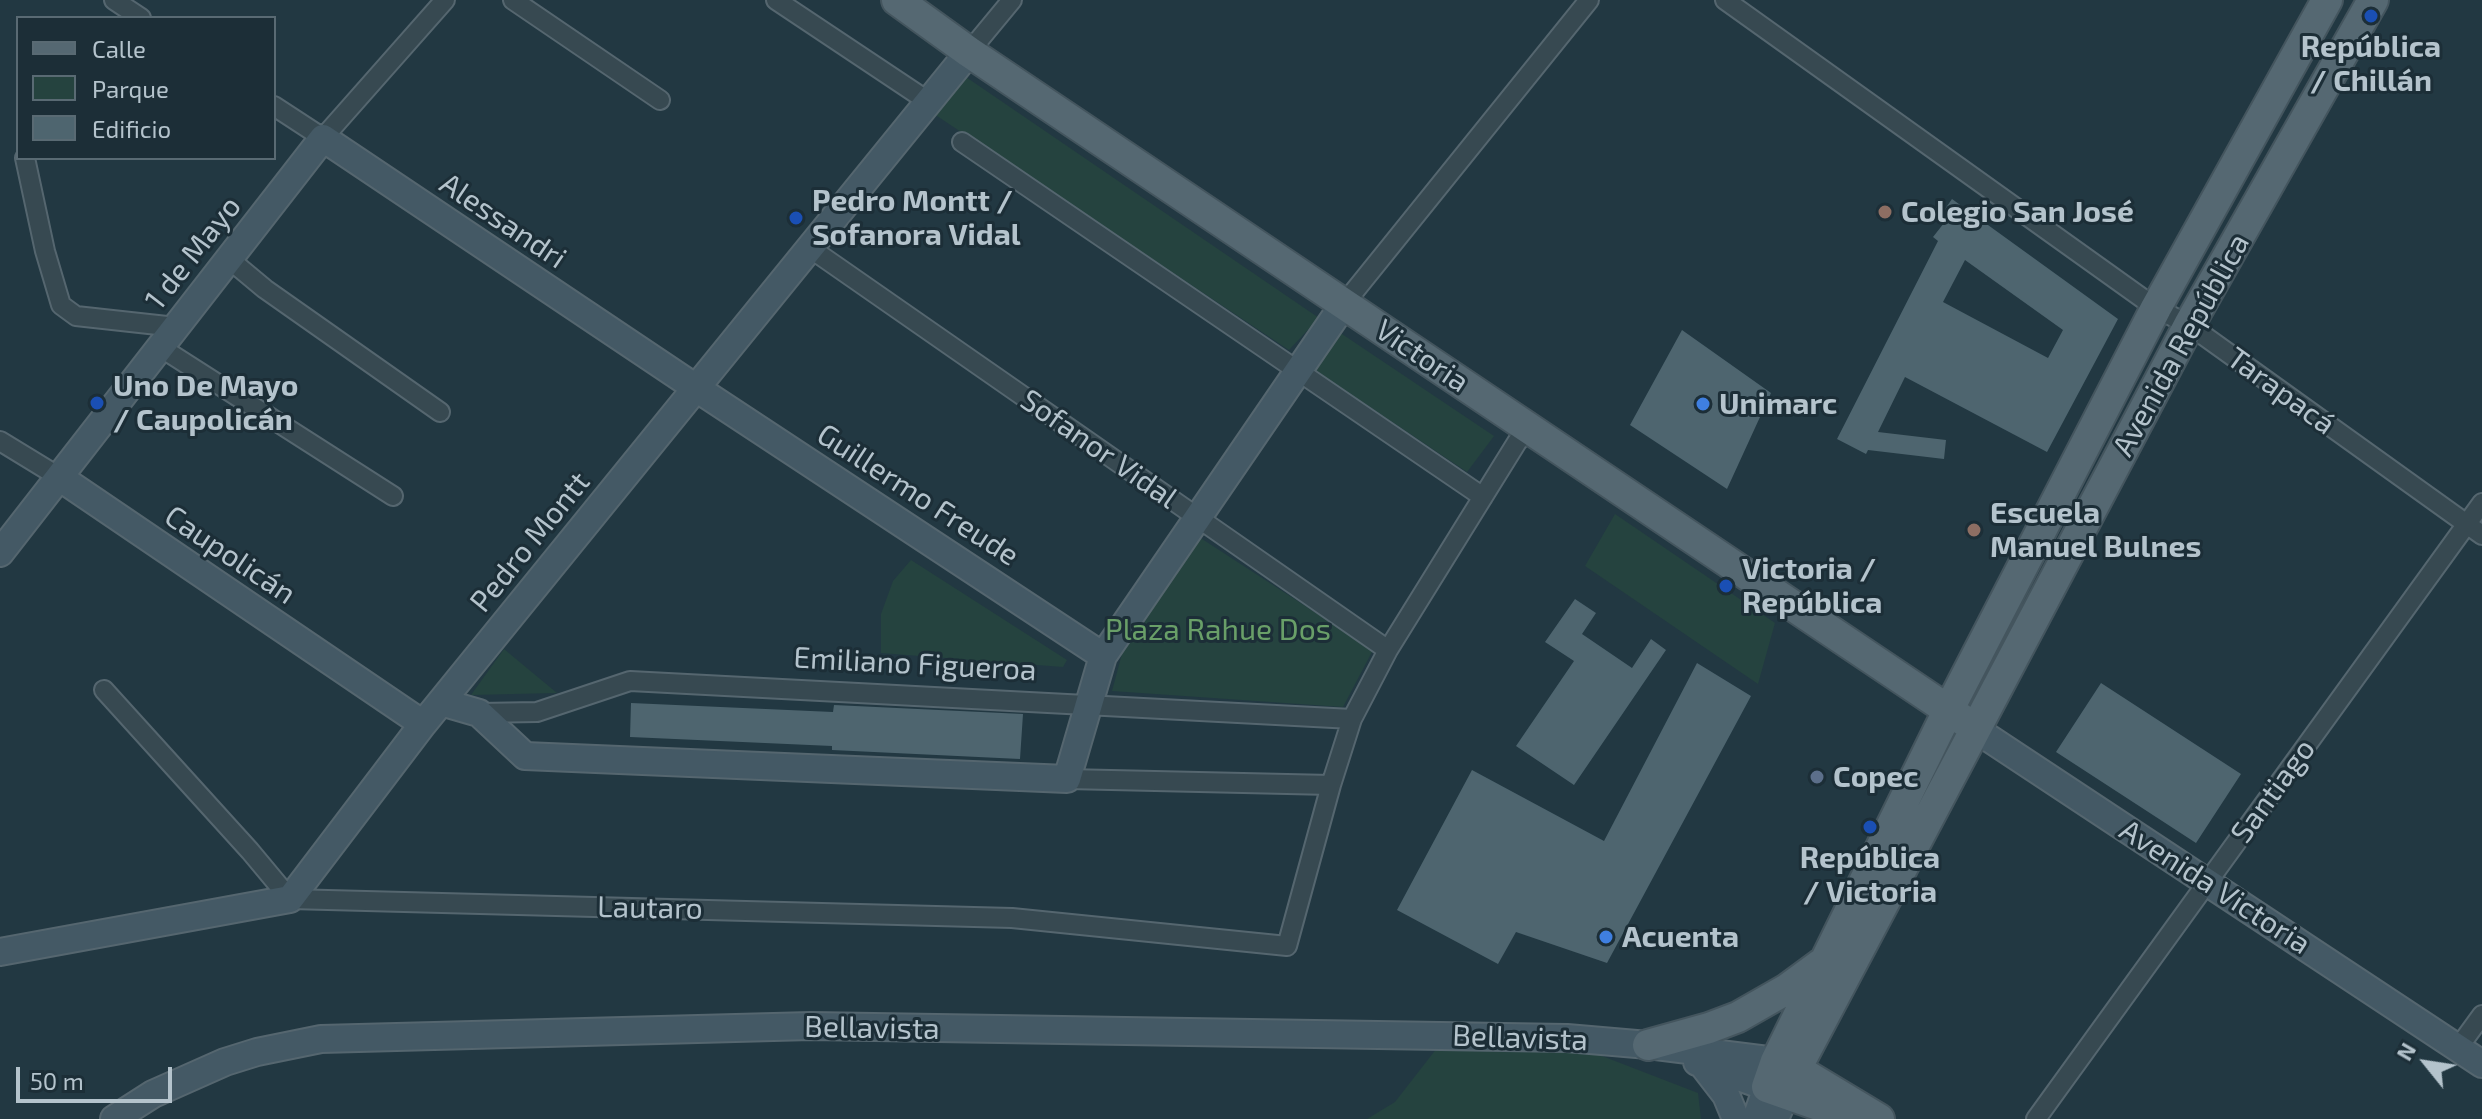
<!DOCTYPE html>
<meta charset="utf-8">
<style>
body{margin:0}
#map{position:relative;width:2482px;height:1119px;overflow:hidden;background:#223842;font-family:"Exo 2",sans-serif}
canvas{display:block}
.legend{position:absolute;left:16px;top:16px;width:260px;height:144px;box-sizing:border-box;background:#1c2e37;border:2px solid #596a73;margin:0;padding:10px 14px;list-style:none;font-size:24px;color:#b4c3cc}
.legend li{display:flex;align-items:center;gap:16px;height:40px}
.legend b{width:40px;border:2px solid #596a73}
.north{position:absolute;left:2386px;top:1023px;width:80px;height:80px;-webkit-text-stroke:6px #1c2e37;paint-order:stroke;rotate:300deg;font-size:22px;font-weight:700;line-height:32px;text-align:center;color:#b4c3cc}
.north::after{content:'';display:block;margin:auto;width:28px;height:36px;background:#b4c3cc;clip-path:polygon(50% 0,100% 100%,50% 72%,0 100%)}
.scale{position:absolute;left:16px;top:1067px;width:156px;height:36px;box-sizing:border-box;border:4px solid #b4c3cc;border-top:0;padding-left:10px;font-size:24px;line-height:28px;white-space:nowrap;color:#b4c3cc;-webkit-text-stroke:6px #1c2e37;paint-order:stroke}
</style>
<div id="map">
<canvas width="2482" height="1119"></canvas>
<ul class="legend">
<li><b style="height:10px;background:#556872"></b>Calle</li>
<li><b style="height:22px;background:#25433f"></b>Parque</li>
<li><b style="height:22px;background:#4e656f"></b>Edificio</li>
</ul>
<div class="north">N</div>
<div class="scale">50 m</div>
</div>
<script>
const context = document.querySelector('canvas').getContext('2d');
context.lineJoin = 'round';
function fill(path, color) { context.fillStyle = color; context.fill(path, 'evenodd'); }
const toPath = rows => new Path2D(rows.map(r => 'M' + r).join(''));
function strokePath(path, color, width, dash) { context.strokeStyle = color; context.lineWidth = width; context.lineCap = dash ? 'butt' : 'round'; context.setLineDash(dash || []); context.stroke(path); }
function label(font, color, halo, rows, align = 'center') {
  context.font = font + ' "Exo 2",sans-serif'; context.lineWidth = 6; context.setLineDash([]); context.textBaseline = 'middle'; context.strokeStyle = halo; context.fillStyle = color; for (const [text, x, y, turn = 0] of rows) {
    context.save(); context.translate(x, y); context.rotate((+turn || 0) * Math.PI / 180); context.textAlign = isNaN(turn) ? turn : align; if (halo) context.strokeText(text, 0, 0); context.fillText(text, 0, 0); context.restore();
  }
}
fill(toPath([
 [963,75,1319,318,1289,350,931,112],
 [1339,332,1494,436,1467,472,1316,371],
 [1615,514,1775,623,1758,684,1585,566],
 [1199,537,1373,650,1343,707,1112,691,1123,650],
 [911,560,1067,660,1063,667,881,653,881,614,893,581],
 [504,649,557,693,471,695],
 [1437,1048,1584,1049,1698,1093,1701,1119,1367,1119,1395,1102]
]), '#25433f');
fill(toPath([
 [1952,199,2118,319,2047,452,1905,377,1878,432,1946,440,1944,459,1868,450,1866,454,1837,439,1938,241,1933,237,1944,223,1938,219],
 [1965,260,2063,330,2048,358,1943,302],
 [1682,330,1771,393,1727,489,1630,425],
 [1575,599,1596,613,1582,634,1632,668,1651,639,1666,650,1574,785,1516,746,1574,661,1545,642],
 [1697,663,1751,696,1607,963,1516,932,1498,964,1397,910,1472,770,1604,841],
 [2101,683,2241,774,2196,843,2056,752],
 [631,703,833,712,834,705,1023,714,1020,759,832,750,832,746,630,737]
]), '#4e656f');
const street = toPath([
 [114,0,141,18],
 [513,0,660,100],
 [776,0,929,102],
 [1725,0,2156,308,2189,325,2482,535],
 [969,52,1012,0],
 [274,106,323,138,445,0],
 [962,142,1483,497],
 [25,158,45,251,61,305,76,316,176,327],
 [810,248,1388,650],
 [229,259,265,289,440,412],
 [1344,304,1589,0],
 [160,347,393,496],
 [0,441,59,477],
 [104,690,250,851,290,899,1012,918,1287,946,1331,785,1352,719,1388,650,1517,442,1529,428],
 [479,713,537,712,630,681,1352,719],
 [1067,779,1331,785],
 [2458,1048,2482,1015],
 [2036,1119,2482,503]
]);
const secondary = toPath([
 [59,477,423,724],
 [0,553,323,138,696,388,1103,656],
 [441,702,479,713,525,756,1067,779,1103,656,1344,304],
 [1975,729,2482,1064],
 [0,952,290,899,423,724,969,52],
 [1697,1062,1767,1087,1756,1119],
 [1702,1064,1726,1095,1736,1119],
 [114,1119,153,1094,225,1062,257,1052,321,1039,811,1026,1567,1038,1648,1045,1776,1061,1796,1069,1775,1119]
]);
const primary = toPath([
 [897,0,969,52,1963,720],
 [1648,1045,1709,1028,1738,1017,1787,989,1821,964],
 [1858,1119,1767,1087,1776,1061,1948,711,2156,308,2327,0],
 [1879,1119,1796,1069,2189,325,2373,0]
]);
strokePath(street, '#55666f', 22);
strokePath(secondary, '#55666f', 30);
strokePath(primary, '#44555e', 34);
strokePath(street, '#374951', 18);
strokePath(secondary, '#445965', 26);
strokePath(primary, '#556872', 30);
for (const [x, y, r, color] of [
 [2371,16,8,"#1a4fb4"],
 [1885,212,8,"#8d6e63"],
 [796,218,8,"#1a4fb4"],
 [97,403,8,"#1a4fb4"],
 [1703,404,8,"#3f7fe0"],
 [1974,530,8,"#8d6e63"],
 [1726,586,8,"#1a4fb4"],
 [1817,777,8,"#5c6f8a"],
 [1870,827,8,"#1a4fb4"],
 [1606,937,8,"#3f7fe0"]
]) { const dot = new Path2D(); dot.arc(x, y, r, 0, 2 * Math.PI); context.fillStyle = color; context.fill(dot); strokePath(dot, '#1c2e37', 3); }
label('bold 30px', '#b4c3cc', '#1c2e37', [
 ["República",2371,47,"center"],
 ["/ Chillán",2371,81,"center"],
 ["Pedro Montt /",812,201],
 ["Sofanora Vidal",812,235],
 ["Colegio San José",1901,212],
 ["Uno De Mayo",113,386],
 ["/ Caupolicán",113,420],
 ["Unimarc",1719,404],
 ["Escuela",1990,513],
 ["Manuel Bulnes",1990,547],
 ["Victoria /",1742,569],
 ["República",1742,603],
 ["Copec",1833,777],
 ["República",1870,858,"center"],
 ["/ Victoria",1870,892,"center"],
 ["Acuenta",1622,937]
], 'left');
label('30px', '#b4c3cc', '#1c2e37', [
 ["Alessandri",503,221,34],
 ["1 de Mayo",193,253,-52],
 ["Avenida República",2181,345,-61],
 ["Victoria",1422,356,34],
 ["Tarapacá",2281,391,36],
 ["Sofanor Vidal",1099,449,35],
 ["Guillermo Freude",918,495,33],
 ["Pedro Montt",530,542,-51],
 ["Caupolicán",230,555,34],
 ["Emiliano Figueroa",915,664,3],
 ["Santiago",2273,791,-54],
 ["Avenida Victoria",2215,887,33],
 ["Lautaro",650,908,1],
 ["Bellavista",872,1028,1],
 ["Bellavista",1520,1038,2]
]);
label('30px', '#699f68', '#1c2e37', [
 ["Plaza Rahue Dos",1218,630]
]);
</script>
